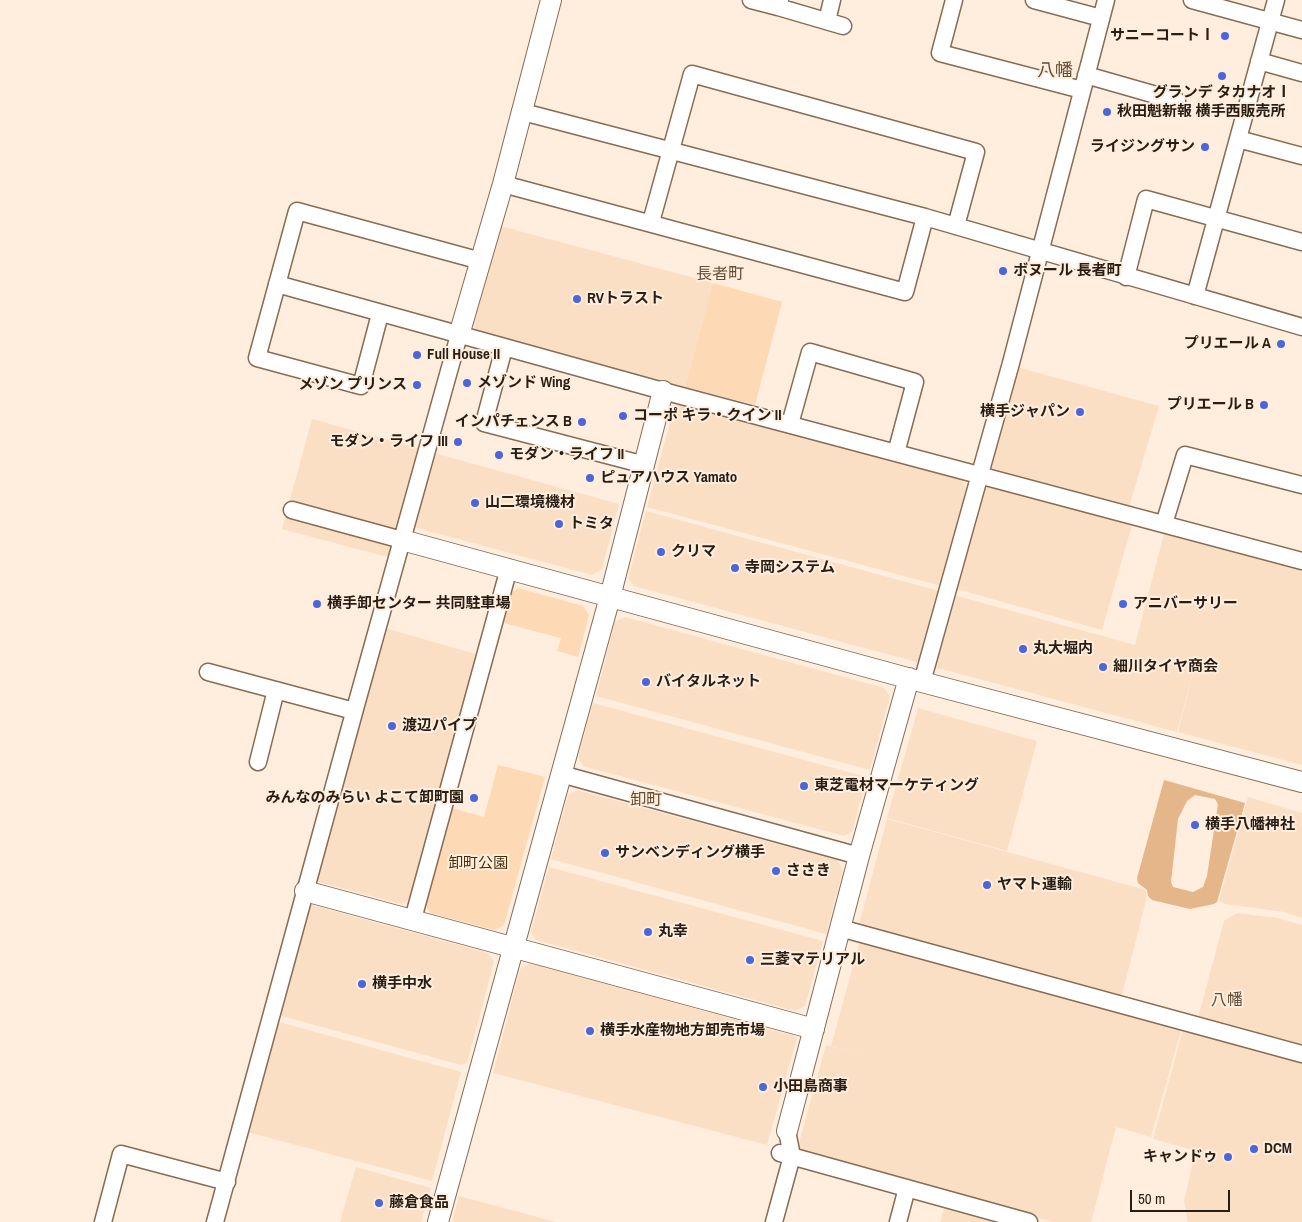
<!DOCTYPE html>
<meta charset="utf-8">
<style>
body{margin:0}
#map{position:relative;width:1302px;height:1222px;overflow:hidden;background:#ffeddd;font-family:"Archivo Narrow",sans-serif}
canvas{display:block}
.scale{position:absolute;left:1130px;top:1190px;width:100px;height:22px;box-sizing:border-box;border:2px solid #291e14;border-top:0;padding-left:6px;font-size:15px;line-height:18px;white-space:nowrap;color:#291e14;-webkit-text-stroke:4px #ffeddd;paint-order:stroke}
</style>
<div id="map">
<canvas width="1302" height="1222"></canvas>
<div class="scale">50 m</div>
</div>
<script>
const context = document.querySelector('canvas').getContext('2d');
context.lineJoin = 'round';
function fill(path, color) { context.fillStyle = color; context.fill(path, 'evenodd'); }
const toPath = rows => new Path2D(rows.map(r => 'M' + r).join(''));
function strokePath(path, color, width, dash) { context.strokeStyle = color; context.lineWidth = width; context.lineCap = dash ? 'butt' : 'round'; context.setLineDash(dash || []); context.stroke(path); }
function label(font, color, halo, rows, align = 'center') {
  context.font = font + ' "Archivo Narrow","Noto Sans JP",sans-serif'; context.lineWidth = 4; context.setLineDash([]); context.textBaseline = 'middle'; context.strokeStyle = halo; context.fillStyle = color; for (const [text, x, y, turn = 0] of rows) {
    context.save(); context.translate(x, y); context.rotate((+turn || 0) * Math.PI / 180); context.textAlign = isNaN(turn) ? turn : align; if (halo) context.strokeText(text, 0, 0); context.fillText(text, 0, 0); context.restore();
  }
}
fill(toPath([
 [497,225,713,283,685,387,476,331,471,319],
 [1017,367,1159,406,1129,507,989,469],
 [679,403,961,479,966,488,941,586,647,507,674,408,678,407],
 [312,419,421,449,391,558,282,529],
 [434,453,619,504,602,569,592,575,413,527],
 [985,485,1132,525,1102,630,957,589],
 [646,511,939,591,920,663,634,586,628,578],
 [1164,534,1302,571,1302,765,1178,732,1196,661,1177,732,934,667,954,595,1135,645],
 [625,617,884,688,890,696,870,770,596,696,615,622],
 [385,628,476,654,410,899,401,904,319,882,315,876],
 [593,703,867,777,852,832,844,836,583,766,578,757],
 [918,708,1037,741,1007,851,887,818],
 [577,790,837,860,843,870,826,934,551,859,568,795],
 [1248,797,1302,813,1302,918,1284,912,1225,904,1219,901],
 [887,819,1146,890,1146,901,1121,998,859,925],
 [549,867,823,941,805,1006,795,1011,536,940,531,932],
 [308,904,488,953,494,962,467,1063,461,1065,278,1015],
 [1237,913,1278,918,1302,925,1302,1047,1198,1018,1224,921],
 [860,940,1182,1027,1151,1137,1116,1127,1091,1222,1053,1222,947,1192,796,1154,826,1045,866,1056,831,1046],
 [530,963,795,1036,797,1038,767,1145,493,1073,520,969],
 [279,1022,461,1072,432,1181,247,1132],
 [1185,1022,1302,1053,1302,1222,1188,1222,1184,1200,1196,1151,1153,1139],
 [356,1167,431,1188,421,1222,340,1222],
 [459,1196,556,1222,452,1222],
 [945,1204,1012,1222,940,1222]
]), '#fbdfc5');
fill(toPath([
 [713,283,782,302,755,405,685,387],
 [518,588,583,606,589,615,578,657,557,651,561,638,504,623,511,593],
 [498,765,545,777,504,925,495,930,430,913,425,904,452,808,484,817]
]), '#fdd9b5');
fill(toPath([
 [1164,780,1245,803,1217,902,1214,904,1190,909,1152,900,1148,896,1147,890,1138,883,1137,878],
 [1195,795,1215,799,1218,804,1207,876,1203,887,1193,892,1173,887,1171,882,1178,819,1187,801]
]), '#e5b689');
const minor = toPath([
 [751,0,778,7,780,0],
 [954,0,940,53,1082,90],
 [1034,0,1101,18],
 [1192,0,1302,30],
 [778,7,843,26],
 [827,21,832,0],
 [1259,61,1302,73],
 [1086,75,1177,101],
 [523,112,925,217,1302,327],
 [1238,139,1302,156],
 [503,184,905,292,925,217],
 [651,222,692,74,976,152,956,226],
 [1126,277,1146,199,1302,242],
 [277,284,663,391,1302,561],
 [1195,296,1276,0],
 [380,314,361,386,257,358,297,211,481,261],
 [504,348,484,423,645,465],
 [790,424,810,352,915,382,896,453],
 [292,510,402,540],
 [1164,524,1185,455,1302,485],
 [208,672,354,711],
 [922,682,1011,363,1106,0],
 [258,762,276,690],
 [561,774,859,856],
 [413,919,509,568],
 [840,928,1302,1054],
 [780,1153,1029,1222],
 [103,1222,121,1154,227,1182],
 [215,1222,355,709,459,335],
 [774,1222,792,1156,787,1131],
 [898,1222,907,1188]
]);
const tertiary = toPath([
 [459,335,503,184,551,0],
 [402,540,922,682,1302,782],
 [305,891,814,1029],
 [787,1131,859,856,909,678],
 [438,1222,610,597,663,391]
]);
strokePath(minor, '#866c54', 19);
strokePath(tertiary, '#866c54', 22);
strokePath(minor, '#fff', 16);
strokePath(tertiary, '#fff', 20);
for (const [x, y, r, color] of [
 [1225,36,5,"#4b66da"],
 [1222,76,5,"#4b66da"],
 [1107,112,5,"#4b66da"],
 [1205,147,5,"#4b66da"],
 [1003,271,5,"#4b66da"],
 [577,299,5,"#4b66da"],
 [1281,344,5,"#4b66da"],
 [417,355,5,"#4b66da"],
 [467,383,5,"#4b66da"],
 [417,385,5,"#4b66da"],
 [1264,405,5,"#4b66da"],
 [1080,412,5,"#4b66da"],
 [623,416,5,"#4b66da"],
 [582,422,5,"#4b66da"],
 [458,442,5,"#4b66da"],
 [499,455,5,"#4b66da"],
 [590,478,5,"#4b66da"],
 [475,503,5,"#4b66da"],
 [559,524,5,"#4b66da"],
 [661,552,5,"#4b66da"],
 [735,568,5,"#4b66da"],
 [317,604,5,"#4b66da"],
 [1123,604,5,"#4b66da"],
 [1023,649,5,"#4b66da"],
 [1103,667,5,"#4b66da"],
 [646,682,5,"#4b66da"],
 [392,726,5,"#4b66da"],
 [804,786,5,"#4b66da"],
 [474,798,5,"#4b66da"],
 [1195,825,5,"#4b66da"],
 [605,853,5,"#4b66da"],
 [776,871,5,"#4b66da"],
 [987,885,5,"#4b66da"],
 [648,932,5,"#4b66da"],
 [750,960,5,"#4b66da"],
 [362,984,5,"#4b66da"],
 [590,1031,5,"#4b66da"],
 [763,1087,5,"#4b66da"],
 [1254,1149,5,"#4b66da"],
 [1228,1157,5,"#4b66da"],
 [379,1203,5,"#4b66da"]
]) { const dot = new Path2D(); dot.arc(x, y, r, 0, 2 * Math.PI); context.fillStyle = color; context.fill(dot); strokePath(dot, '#ffeddd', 2); }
label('bold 15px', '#291e14', '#ffeddd', [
 ["サニーコートⅠ",1215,36,"right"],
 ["グランデ タカナオⅠ",1222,93,"center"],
 ["秋田魁新報 横手西販売所",1117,112],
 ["ライジングサン",1195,147,"right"],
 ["ボヌール 長者町",1013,271],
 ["RVトラスト",587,299],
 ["プリエール A",1271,344,"right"],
 ["Full House II",427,355],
 ["メゾンド Wing",477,383],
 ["メゾン プリンス",407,385,"right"],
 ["プリエール B",1254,405,"right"],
 ["横手ジャパン",1070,412,"right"],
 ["コーポ キラ・クイン II",633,416],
 ["インパチェンス B",572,422,"right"],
 ["モダン・ライフ III",448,442,"right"],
 ["モダン・ライフ II",509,455],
 ["ピュアハウス Yamato",600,478],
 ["山二環境機材",485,503],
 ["トミタ",569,524],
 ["クリマ",671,552],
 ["寺岡システム",745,568],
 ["横手卸センター 共同駐車場",327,604],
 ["アニバーサリー",1133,604],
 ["丸大堀内",1033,649],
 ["細川タイヤ商会",1113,667],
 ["バイタルネット",656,682],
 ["渡辺パイプ",402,726],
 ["東芝電材マーケティング",814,786],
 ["みんなのみらい よこて卸町園",464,798,"right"],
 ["横手八幡神社",1205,825],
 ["サンベンディング横手",615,853],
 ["ささき",786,871],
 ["ヤマト運輸",997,885],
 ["丸幸",658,932],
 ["三菱マテリアル",760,960],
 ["横手中水",372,984],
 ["横手水産物地方卸売市場",600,1031],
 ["小田島商事",773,1087],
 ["DCM",1264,1149],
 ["キャンドゥ",1218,1157,"right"],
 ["藤倉食品",389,1203]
], 'left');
label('15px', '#4c2d09', '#ffeddd', [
 ["卸町公園",478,864]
]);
label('16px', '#654d36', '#ffeddd', [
 ["長者町",720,275],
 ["卸町",646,801],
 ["八幡",1227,1001]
]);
label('18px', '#654d36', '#ffeddd', [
 ["八幡",1055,71]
]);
</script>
